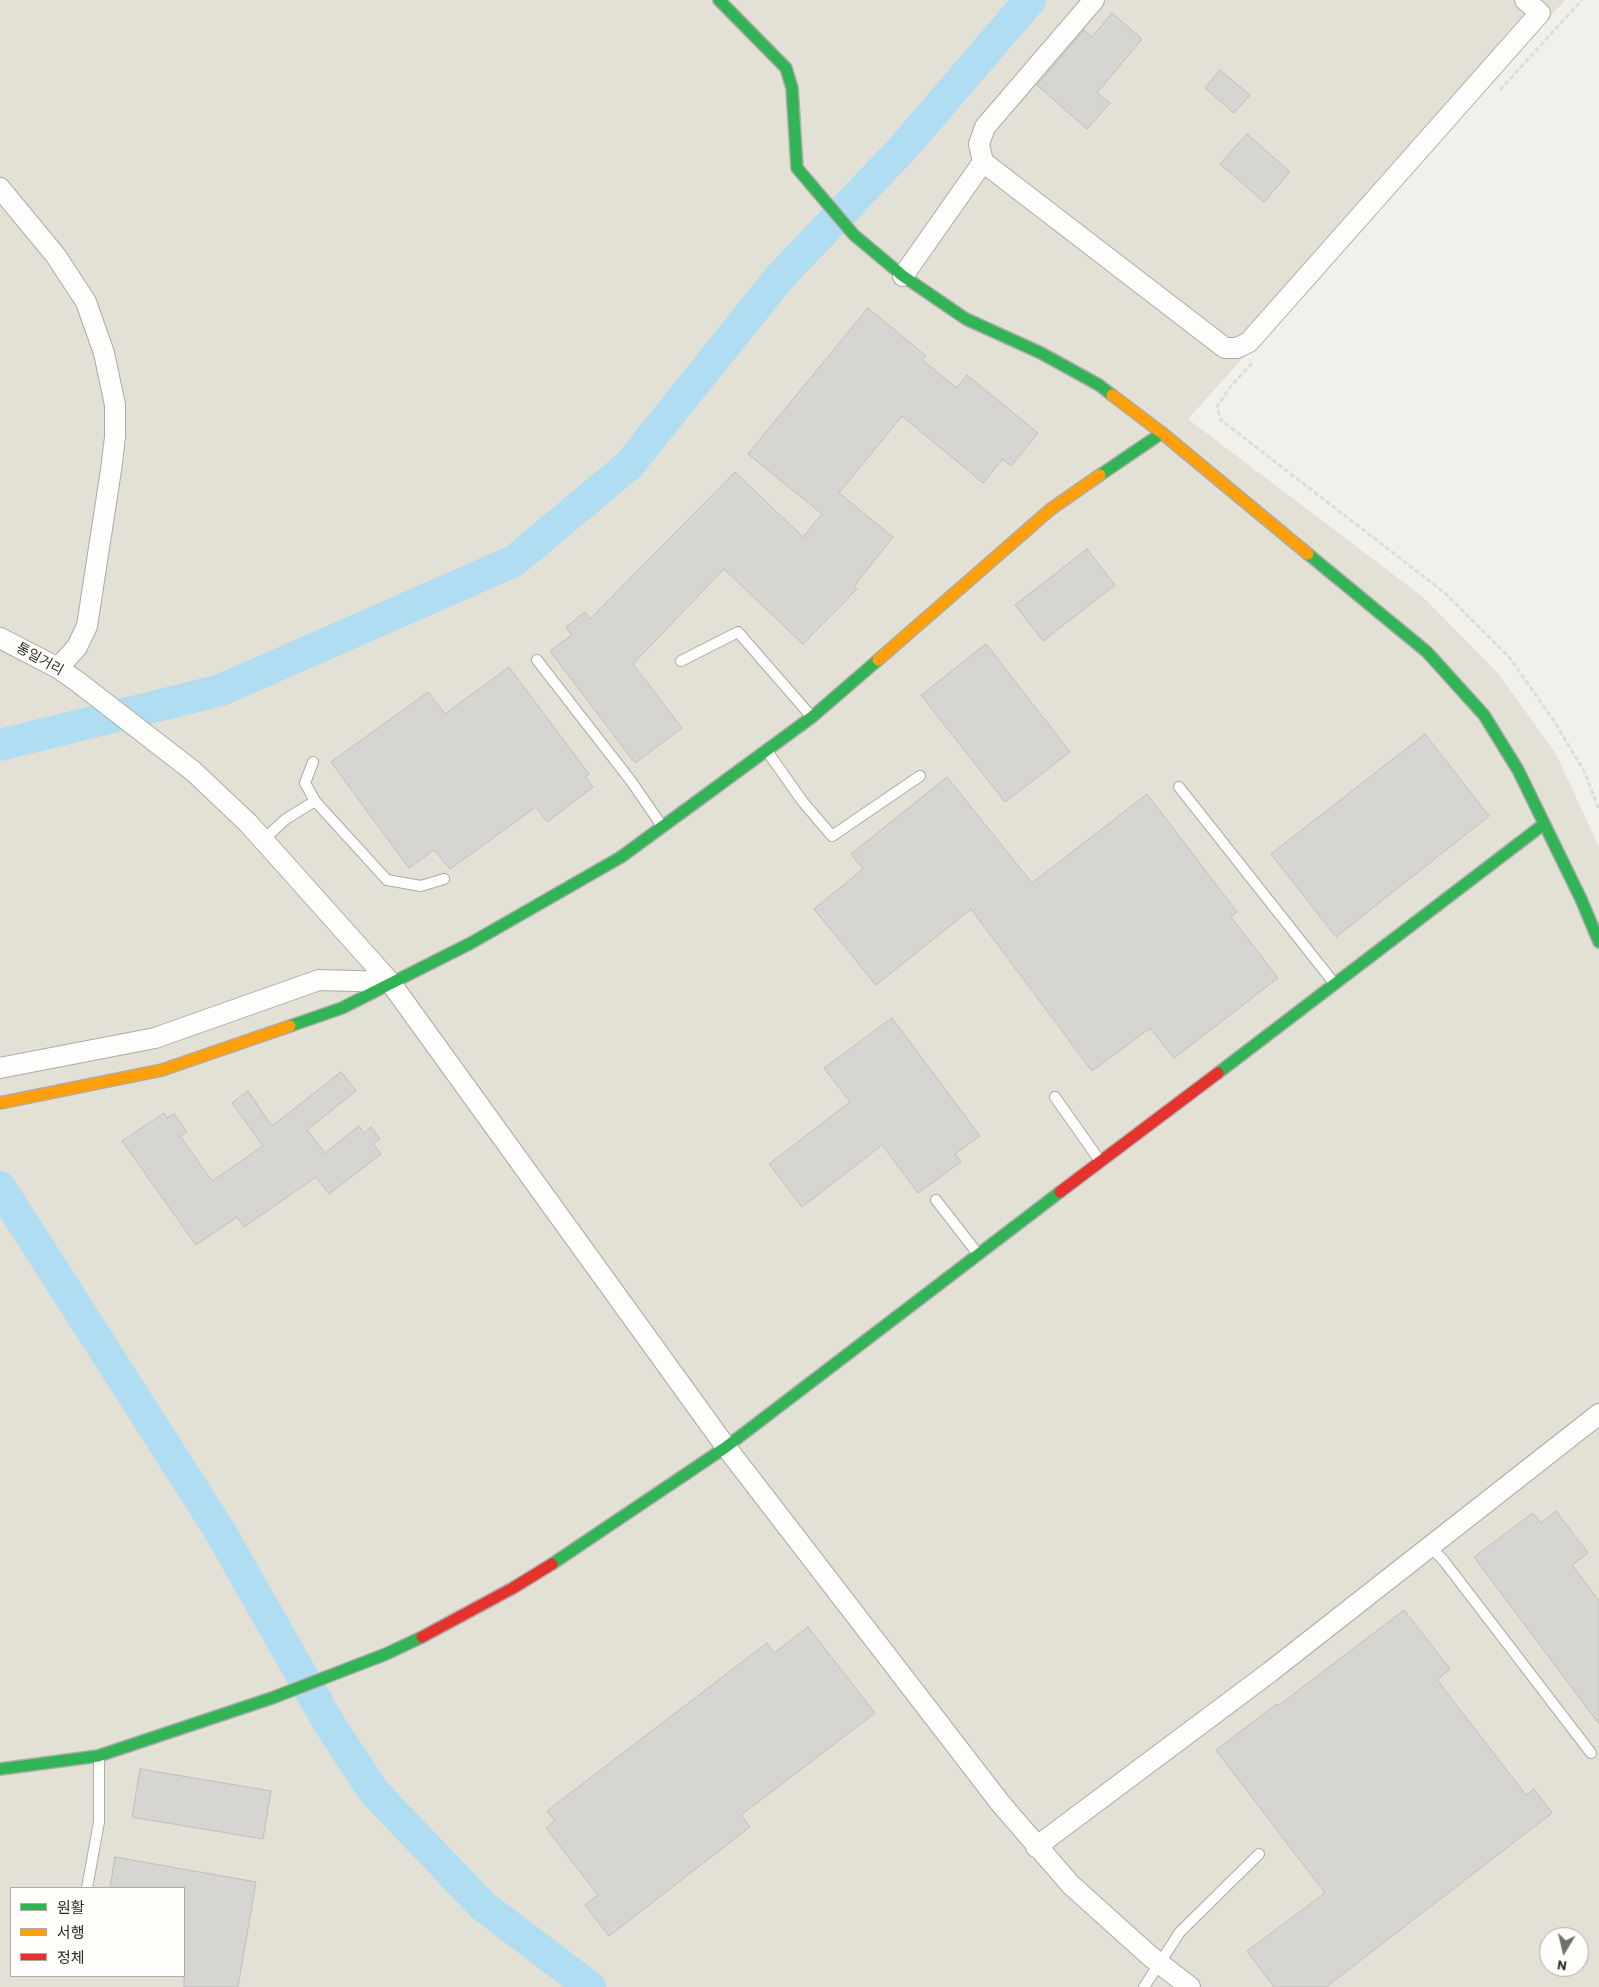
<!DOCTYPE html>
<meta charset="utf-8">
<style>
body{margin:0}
#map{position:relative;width:1599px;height:1987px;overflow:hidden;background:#f1f0ea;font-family:Barlow,"Noto Sans KR",sans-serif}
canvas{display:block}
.legend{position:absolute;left:10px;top:1887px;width:175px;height:90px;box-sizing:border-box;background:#fffefa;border:1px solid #abaaa6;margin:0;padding:6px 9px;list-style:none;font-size:15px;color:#2c2b27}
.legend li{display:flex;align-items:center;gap:10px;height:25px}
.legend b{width:25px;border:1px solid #abaaa6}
.north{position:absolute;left:1539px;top:1927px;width:50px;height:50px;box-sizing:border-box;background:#fffefa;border:1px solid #abaaa6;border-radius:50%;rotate:189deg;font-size:14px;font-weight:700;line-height:20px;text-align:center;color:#2c2b27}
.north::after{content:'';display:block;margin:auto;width:18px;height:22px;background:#71706b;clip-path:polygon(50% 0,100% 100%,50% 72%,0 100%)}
</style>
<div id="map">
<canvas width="1599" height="1987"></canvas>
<ul class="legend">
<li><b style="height:6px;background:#30b455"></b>원활</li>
<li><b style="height:6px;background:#ff9f0a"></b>서행</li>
<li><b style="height:6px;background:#e5322d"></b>정체</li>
</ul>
<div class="north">N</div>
</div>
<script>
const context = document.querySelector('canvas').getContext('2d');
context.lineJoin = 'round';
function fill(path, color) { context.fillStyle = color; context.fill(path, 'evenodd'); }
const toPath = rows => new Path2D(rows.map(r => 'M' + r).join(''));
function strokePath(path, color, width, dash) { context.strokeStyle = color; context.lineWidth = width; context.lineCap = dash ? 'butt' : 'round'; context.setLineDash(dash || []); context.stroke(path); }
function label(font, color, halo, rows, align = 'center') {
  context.font = font + ' Barlow,"Noto Sans KR",sans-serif'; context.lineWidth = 4; context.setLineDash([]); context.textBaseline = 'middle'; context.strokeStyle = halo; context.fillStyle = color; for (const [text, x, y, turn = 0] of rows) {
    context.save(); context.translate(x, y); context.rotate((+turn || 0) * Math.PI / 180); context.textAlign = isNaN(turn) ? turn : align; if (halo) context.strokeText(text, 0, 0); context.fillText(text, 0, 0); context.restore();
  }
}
fill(toPath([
 [0,0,1565,0,1188,419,1423,597,1497,672,1556,754,1599,847,1599,1987,0,1987],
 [11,1888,184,1888,184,1976,11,1976],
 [1549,1937,1579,1937,1579,1967,1549,1967]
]), '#e3e0d5');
strokePath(toPath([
 [0,745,221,690,514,561,629,465,779,278,903,148,1030,0],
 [0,1187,218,1528,330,1725,374,1792,483,1906,590,1987]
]), '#b1ddf2', 32);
const building = toPath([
 [1112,13,1142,39,1097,93,1110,103,1087,129,1037,85,1084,30,1092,37,1112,13],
 [1220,70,1250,95,1234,113,1205,88,1220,70],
 [1247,134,1290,172,1264,202,1220,164,1247,134],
 [868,308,926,356,922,360,957,388,967,375,1038,433,1011,466,1003,459,983,483,902,416,839,493,893,537,854,586,857,589,803,644,724,569,633,664,682,728,635,763,550,651,572,635,566,627,585,612,590,619,735,472,803,537,822,514,748,454,868,308],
 [1087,549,1115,585,1043,641,1015,605,1087,549],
 [986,644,1070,752,1005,802,921,695,986,644],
 [509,667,589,774,585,777,593,787,547,822,536,807,450,869,434,850,409,868,331,762,428,692,445,714,509,667],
 [1425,734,1489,816,1336,937,1271,854,1425,734],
 [947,777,1032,883,1147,794,1237,912,1231,917,1278,978,1174,1058,1150,1028,1092,1071,971,909,876,985,814,909,863,869,851,854,947,777],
 [892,1018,980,1136,955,1154,961,1162,918,1193,882,1145,802,1207,769,1164,850,1102,824,1068,892,1018],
 [341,1072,356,1091,307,1130,325,1153,359,1126,364,1133,371,1127,380,1139,373,1144,381,1154,329,1194,316,1177,244,1227,237,1217,196,1245,122,1141,164,1113,167,1118,174,1114,187,1132,180,1136,212,1181,263,1146,232,1103,248,1091,272,1126,341,1072],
 [1556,1511,1588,1553,1572,1565,1599,1601,1599,1724,1474,1557,1533,1513,1541,1523,1556,1511],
 [1404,1610,1450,1669,1437,1680,1526,1795,1534,1789,1552,1813,1326,1987,1274,1987,1247,1951,1325,1893,1216,1750,1277,1704,1278,1706,1404,1610],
 [808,1627,875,1713,741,1815,750,1827,609,1936,585,1905,598,1895,546,1828,555,1821,547,1811,767,1643,774,1653,808,1627],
 [140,1769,271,1791,263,1839,132,1817,140,1769],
 [115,1857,256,1882,238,1987,184,1987,184,1888,110,1888,115,1857]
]);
fill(building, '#d6d5d1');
strokePath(building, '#c0bfbb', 1);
const lane = toPath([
 [537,660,631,781,662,826],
 [681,661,738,632,811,716],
 [767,751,803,802,832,836,920,776],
 [313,762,305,783,315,801,387,880,421,886,444,879],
 [1179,787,1334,983],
 [263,840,286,819,315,801],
 [1055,1097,1100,1161],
 [936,1200,978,1254],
 [1430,1546,1444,1561,1591,1753],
 [87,1888,99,1822,99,1757],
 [1144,1987,1180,1932,1259,1854]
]);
const street = toPath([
 [1094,0,985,127,979,144,983,162,1225,348,1237,348,1249,342,1540,13,1525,0],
 [0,188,56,256,86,302,104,353,115,405,115,437,111,470,87,626,77,647,58,668],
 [903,276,983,162],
 [0,638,58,668,78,682,193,771,248,823,390,982,726,1447,1001,1804,1071,1885,1150,1956,1190,1987],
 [0,1068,155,1038,319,980,390,982],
 [1036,1847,1270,1672,1599,1414]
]);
const fast = toPath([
 [719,0,786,68,792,88,797,168,854,235,903,276,966,319,1041,353,1099,385,1112,395],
 [1100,475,1162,433],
 [1308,554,1427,652,1484,715,1518,770,1581,899,1599,942],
 [290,1026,342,1008,471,943,621,857,812,717,878,660],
 [1218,1073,1544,824],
 [552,1564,726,1447,1060,1192],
 [0,1769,98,1756,272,1698,386,1654,422,1637]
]);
const slow = toPath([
 [1112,395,1162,433,1308,554],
 [878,660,1051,509,1100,475],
 [0,1103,162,1070,290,1026]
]);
const jam = toPath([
 [1060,1192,1218,1073],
 [422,1637,513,1588,552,1564]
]);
strokePath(lane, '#acaba7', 12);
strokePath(street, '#acaba7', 22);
strokePath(fast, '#acaba7', 14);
strokePath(slow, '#acaba7', 14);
strokePath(jam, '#acaba7', 14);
strokePath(toPath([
 [1500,90,1582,0],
 [1252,363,1230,387,1217,407,1221,420,1445,593,1509,657,1554,721,1584,771,1599,810]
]), '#dddcdb', 3, [5, 2.5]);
strokePath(lane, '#fdfdfc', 10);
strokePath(street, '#fdfdfc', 20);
strokePath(fast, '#30b455', 11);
strokePath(slow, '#ff9f0a', 11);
strokePath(jam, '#e5322d', 11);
label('14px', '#2c2b27', '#fffefa', [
 ["통일거리",40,659,29]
]);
</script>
